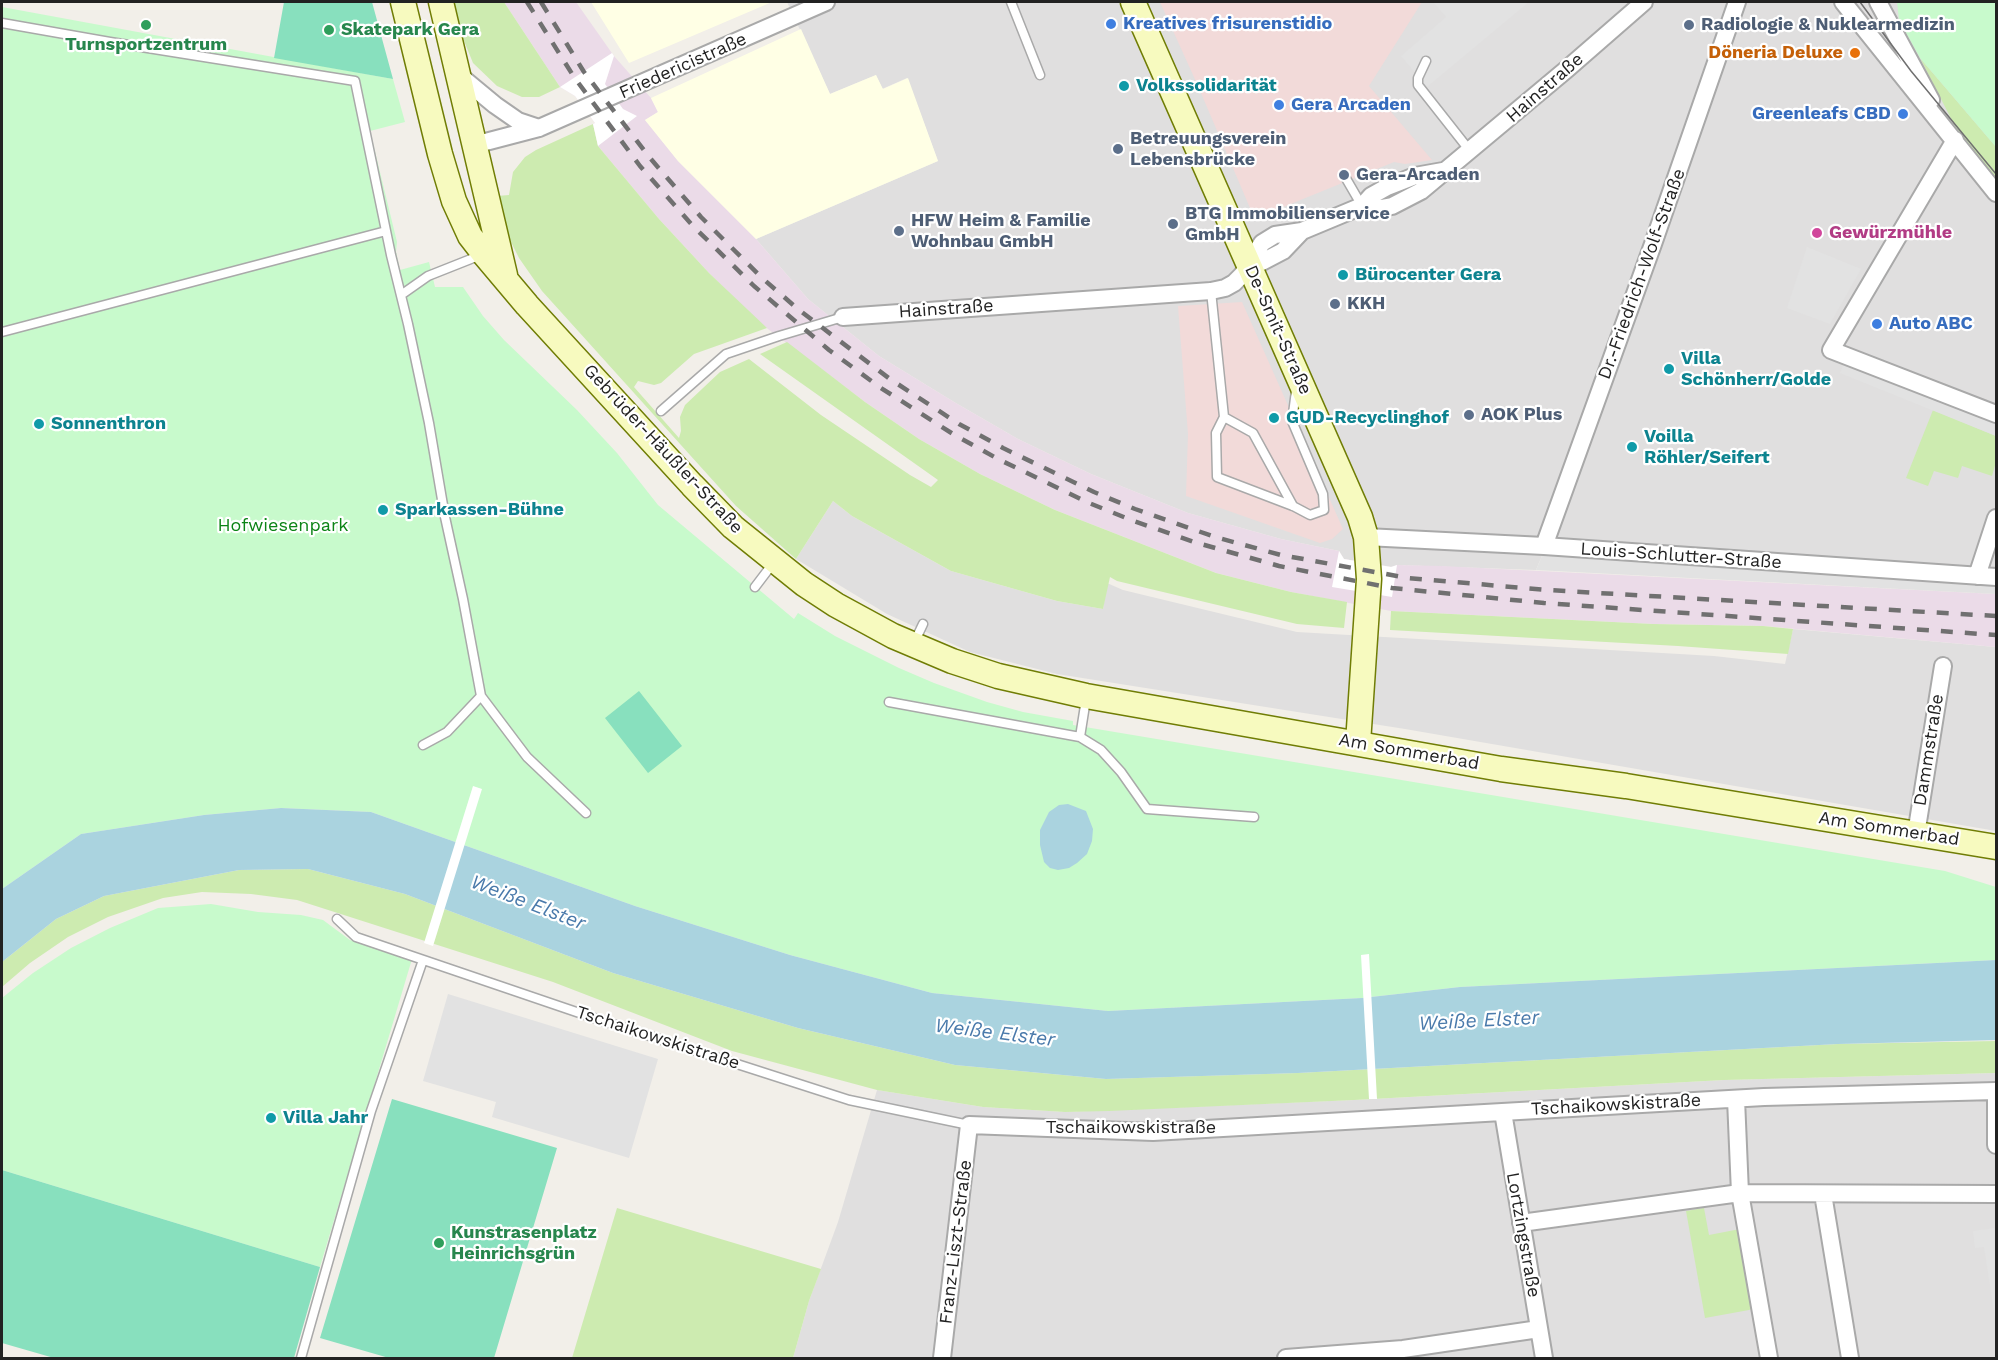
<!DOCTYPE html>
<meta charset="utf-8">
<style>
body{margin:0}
#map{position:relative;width:1998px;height:1360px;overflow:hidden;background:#f2efe9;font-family:"Work Sans",sans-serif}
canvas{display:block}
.frame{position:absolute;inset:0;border:3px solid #222;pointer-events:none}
</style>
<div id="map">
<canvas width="1998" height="1360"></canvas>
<div class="frame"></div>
</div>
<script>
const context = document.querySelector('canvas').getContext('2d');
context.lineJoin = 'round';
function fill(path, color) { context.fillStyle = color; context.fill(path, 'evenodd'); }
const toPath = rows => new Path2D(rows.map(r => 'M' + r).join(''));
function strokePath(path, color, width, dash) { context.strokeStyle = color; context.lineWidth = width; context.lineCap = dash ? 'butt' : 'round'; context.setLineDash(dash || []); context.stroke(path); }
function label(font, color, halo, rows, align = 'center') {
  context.font = font + ' "Work Sans",sans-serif'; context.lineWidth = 4.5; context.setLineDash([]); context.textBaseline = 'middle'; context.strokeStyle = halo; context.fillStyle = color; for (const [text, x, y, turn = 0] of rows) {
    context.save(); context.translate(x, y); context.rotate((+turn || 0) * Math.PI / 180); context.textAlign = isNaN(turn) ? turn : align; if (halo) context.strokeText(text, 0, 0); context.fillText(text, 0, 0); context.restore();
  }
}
fill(toPath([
 [787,2,1996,2,1996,579,1544,551,1536,570,1397,565,1392,567,1344,559,1339,551,1281,539,1188,513,1091,474,1018,439,954,402,879,356,808,299,756,239,938,161,907,78,882,89,876,75,830,94],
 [833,501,852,516,951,571,1057,601,1103,609,1107,583,1123,590,1297,632,1714,656,1785,664,1793,629,1996,647,1996,831,1405,729,1057,674,970,652,887,614,796,559],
 [1996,1073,1996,1358,793,1358,809,1301,838,1222,877,1090,983,1107,1065,1112,1354,1100,1724,1080]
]), '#e0dfdf');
fill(toPath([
 [1160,2,1422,2,1369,86,1432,160,1405,164,1394,162,1266,214,1250,208,1198,86],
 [1242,302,1343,529,1332,539,1320,543,1186,496,1188,434,1178,306]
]), '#f2dad9');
fill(toPath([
 [504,2,576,2,614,56,651,98,658,112,645,120,678,161,756,239,808,299,879,356,954,402,1018,439,1091,474,1188,513,1281,539,1339,551,1344,559,1391,567,1397,565,1441,566,1996,594,1996,647,1763,626,1653,624,1391,611,1291,592,1216,573,1055,510,980,474,919,439,865,402,760,323,709,273,659,219,598,146,593,124,595,123,575,96,560,87]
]), '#ebdbe8');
fill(toPath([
 [591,2,772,2,629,63],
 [801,29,830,94,876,75,883,89,908,78,938,161,756,239,678,161,645,120,658,112,651,98]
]), '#ffffe5');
fill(toPath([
 [452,2,504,2,560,87,539,97,522,97,497,86,473,63,458,26],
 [1920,58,1996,147,1996,182,1961,138],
 [593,124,598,146,659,219,709,273,767,328,694,354,661,383,654,385,638,381,634,387,679,438,681,431,680,417,685,405,720,372,749,359,821,415,910,475,931,487,938,480,760,354,787,342,865,402,919,439,980,474,1055,510,1216,573,1291,592,1347,602,1344,628,1297,624,1117,581,1110,577,1103,609,1057,601,951,571,852,516,833,501,796,559,736,506,542,291,519,258,510,240,501,214,497,196,509,195,513,172,525,157,536,150],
 [1933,410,1996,436,1996,462,1992,476,1962,466,1958,478,1934,471,1928,486,1906,478],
 [1391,611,1653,624,1763,626,1793,629,1788,654,1678,646,1390,630],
 [308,869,405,894,613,973,798,1028,955,1065,1106,1079,1298,1073,1838,1044,1996,1041,1996,1073,1724,1080,1354,1100,1109,1111,1065,1112,983,1107,877,1090,732,1051,553,982,297,900,251,894,202,892,163,898,108,917,68,937,30,963,2,987,2,962,56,919,104,896,239,870],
 [617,1208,821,1269,809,1301,793,1358,572,1358],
 [1704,1208,1709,1235,1740,1229,1753,1308,1749,1310,1705,1318,1686,1211]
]), '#cdebb0');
fill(toPath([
 [1897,2,1996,2,1996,147,1920,58,1899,20],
 [2,7,393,79,405,122,370,131,397,242,396,252,400,270,429,262,435,287,463,287,483,316,504,340,577,410,617,453,658,505,794,619,798,613,835,636,899,668,934,683,987,702,1023,712,1073,721,1073,725,1945,871,1996,887,1996,960,1460,987,1362,998,1108,1011,932,993,790,955,635,906,371,812,281,808,204,815,81,834,2,889],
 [211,904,258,912,301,915,323,920,350,940,412,959,320,1267,2,1170,2,998,33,973,71,948,110,928,158,908]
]), '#c8facc');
fill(toPath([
 [284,2,372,2,393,79,274,58],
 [639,691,682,746,648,773,605,718],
 [392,1099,557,1148,494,1358,389,1358,320,1338],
 [2,1170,320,1267,294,1358,54,1358,2,1343]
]), '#88e0be');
fill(toPath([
 [1433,2,1529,2,1427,87,1401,56,1446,17],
 [1807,247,1861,269,1830,324,1787,308],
 [1847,356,1996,414,1996,436,1840,373],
 [1544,551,1996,579,1996,594,1536,570],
 [448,994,658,1059,629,1158,492,1117,496,1102,423,1081],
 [1995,1228,1996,1238,1996,1325,1984,1247,1975,1248,1973,1231]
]), '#e2e2e2');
fill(toPath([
 [1068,804,1086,811,1093,829,1092,841,1087,854,1077,863,1069,868,1058,870,1050,868,1044,862,1040,845,1040,830,1049,812,1059,805],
 [281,808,371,812,635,906,790,955,932,993,1108,1011,1362,998,1460,987,1996,960,1996,1040,1838,1044,1298,1073,1106,1079,955,1065,798,1028,613,973,405,894,308,869,239,870,104,896,56,919,2,962,2,889,81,834,204,815]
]), '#aad3df');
fill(toPath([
 [612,53,614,56,605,84,623,109,637,116,598,146,593,124,595,123,575,96,560,87],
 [1339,551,1344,559,1391,567,1397,565,1392,597,1332,587],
 [473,786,482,789,433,946,424,943],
 [1369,954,1377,1099,1369,1099,1361,955]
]), '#fff');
const lane = toPath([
 [1011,2,1040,75],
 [2,23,110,42,355,81,391,255,408,324,429,423,445,517,463,599,481,696,527,757,586,813],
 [1426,61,1418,78,1418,85,1470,151],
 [1344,175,1362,206],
 [1211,291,1224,417,1216,433,1217,477,1293,506,1310,515,1324,510,1323,494,1292,421,1296,391],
 [401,295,428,276,481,255],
 [2,332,386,231],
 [661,411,726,354,779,336,843,317],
 [1224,417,1253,433,1293,506],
 [755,587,774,562],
 [914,643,923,624],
 [889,702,1080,737,1101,750,1121,772,1147,809,1254,817],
 [1080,737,1086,699],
 [423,745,447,732,481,696],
 [337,919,356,937,600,1020,849,1100,969,1125],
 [301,1358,371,1111,423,960]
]);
const street = toPath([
 [1843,2,1996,193],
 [1878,2,1931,100],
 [460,76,495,105,518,121,539,128],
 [1955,140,1831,350,1996,414],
 [474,145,539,128,826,2],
 [1362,206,1381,208,1392,206,1421,191,1567,69,1644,2],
 [1248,265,1262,262,1283,251,1302,231],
 [843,317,1211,291,1225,288,1234,283,1242,275,1262,243,1275,235,1302,231,1362,206,1371,196,1387,187,1415,176,1443,171],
 [1366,537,1544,546,1996,577],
 [1544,546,1653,244,1737,2],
 [1977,576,1996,518],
 [1916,834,1943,666],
 [1996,1091,1996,1145],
 [1736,1099,1740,1193,1769,1358],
 [1503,1112,1544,1358],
 [1823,1194,1850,1358],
 [1521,1223,1740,1193,1996,1194],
 [942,1358,969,1125,1153,1132,1764,1097,1996,1091],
 [1286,1358,1403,1349,1539,1329]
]);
const secondary = toPath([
 [403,2,440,154,454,201,470,236,484,254,527,305,692,485,733,527,804,584,836,605,893,636,952,661,998,676,1086,696,1501,769,1626,786,1996,847],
 [441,2,505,275],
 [1133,2,1360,517,1366,537,1369,579,1358,743]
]);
strokePath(lane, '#a9a9a9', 11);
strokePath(street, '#a9a9a9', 20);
strokePath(secondary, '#707d05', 27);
strokePath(lane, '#fff', 8);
strokePath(street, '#fff', 16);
strokePath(secondary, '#f7fabf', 24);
strokePath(toPath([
 [1860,2,1911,71,1996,174]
]), '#707070', 1.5);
strokePath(toPath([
 [527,2,574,77,640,166,693,226,754,286,829,350,881,388,953,434,998,459,1089,503,1131,520,1194,542,1279,566,1392,588,1544,603,1996,635],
 [541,2,584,72,650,158,701,217,761,277,799,310,890,379,959,424,1003,448,1094,492,1135,509,1215,537,1281,555,1408,578,1547,590,1996,616]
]), '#707070', 4.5, [12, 12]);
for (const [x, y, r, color] of [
 [1111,24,6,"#3f7fe0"],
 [146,25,6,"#2e9e5b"],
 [1689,25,6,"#5c6f8a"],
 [329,30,6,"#2e9e5b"],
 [1855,53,6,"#e8710a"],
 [1124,86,6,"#0f9aa8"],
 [1279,105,6,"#3f7fe0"],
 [1903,114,6,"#3f7fe0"],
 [1118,149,6,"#5c6f8a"],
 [1344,175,6,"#5c6f8a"],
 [1173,224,6,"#5c6f8a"],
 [899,231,6,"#5c6f8a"],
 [1817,233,6,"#d1479c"],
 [1343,275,6,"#0f9aa8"],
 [1335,304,6,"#5c6f8a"],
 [1877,324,6,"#3f7fe0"],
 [1669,369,6,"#0f9aa8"],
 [1469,415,6,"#5c6f8a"],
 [1274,418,6,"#0f9aa8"],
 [39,424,6,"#0f9aa8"],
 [1632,447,6,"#0f9aa8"],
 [383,510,6,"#0f9aa8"],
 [271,1118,6,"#0f9aa8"],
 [439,1243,6,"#2e9e5b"]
]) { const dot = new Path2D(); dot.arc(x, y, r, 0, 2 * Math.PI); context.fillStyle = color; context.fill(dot); strokePath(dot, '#fff', 2); }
label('bold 18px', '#366cbe', '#fff', [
 ["Kreatives frisurenstidio",1123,24],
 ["Gera Arcaden",1291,105],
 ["Greenleafs CBD",1891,114,"right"],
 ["Auto ABC",1889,324]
], 'left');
label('bold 18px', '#4e5e75', '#fff', [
 ["Radiologie & Nuklearmedizin",1701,25],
 ["Betreuungsverein",1130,139],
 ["Lebensbrücke",1130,160],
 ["Gera-Arcaden",1356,175],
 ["BTG Immobilienservice",1185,214],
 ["GmbH",1185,235],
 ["HFW Heim & Familie",911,221],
 ["Wohnbau GmbH",911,242],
 ["KKH",1347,304],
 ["AOK Plus",1481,415]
], 'left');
label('bold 18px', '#27864d', '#fff', [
 ["Skatepark Gera",341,30],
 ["Turnsportzentrum",146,45,"center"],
 ["Kunstrasenplatz",451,1233],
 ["Heinrichsgrün",451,1254]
], 'left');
label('bold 18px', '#c56008', '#fff', [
 ["Döneria Deluxe",1843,53]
], 'right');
label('18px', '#222', '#fff', [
 ["Friedericistraße",683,66,-24],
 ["Hainstraße",1545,88,-41],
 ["Dr.-Friedrich-Wolf-Straße",1642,274,-70],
 ["Hainstraße",946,309,-4],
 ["De-Smit-Straße",1278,330,66],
 ["Gebrüder-Häußler-Straße",663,449,47],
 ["Louis-Schlutter-Straße",1681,556,4],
 ["Dammstraße",1929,750,-81],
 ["Am Sommerbad",1409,752,10],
 ["Am Sommerbad",1889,829,9],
 ["Tschaikowskistraße",658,1038,18],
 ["Tschaikowskistraße",1616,1105,-3],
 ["Tschaikowskistraße",1131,1128],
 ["Lortzingstraße",1523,1235,80],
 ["Franz-Liszt-Straße",956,1242,-83]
]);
label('bold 18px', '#0d838f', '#fff', [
 ["Volkssolidarität",1136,86],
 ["Bürocenter Gera",1355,275],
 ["Villa",1681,359],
 ["Schönherr/Golde",1681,380],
 ["GUD-Recyclinghof",1286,418],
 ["Sonnenthron",51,424],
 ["Voilla",1644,437],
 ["Röhler/Seifert",1644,458],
 ["Sparkassen-Bühne",395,510],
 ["Villa Jahr",283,1118]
], 'left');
label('bold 18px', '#b23c85', '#fff', [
 ["Gewürzmühle",1829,233]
], 'left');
label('18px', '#0c8416', '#fff', [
 ["Hofwiesenpark",283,526]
]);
label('italic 20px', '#4a7aab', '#fff', [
 ["Weiße Elster",528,903,21],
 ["Weiße Elster",1479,1021,-3],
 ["Weiße Elster",995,1033,7]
]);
</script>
